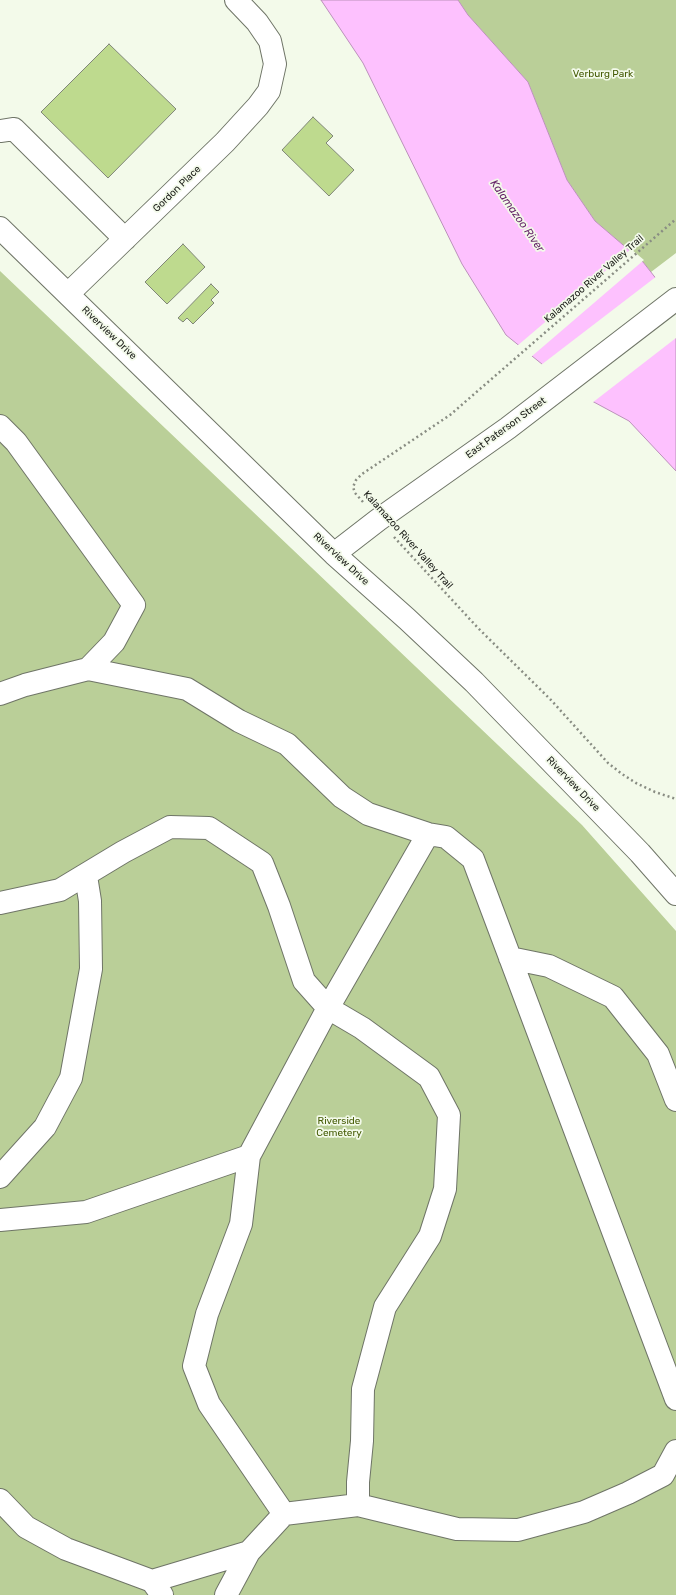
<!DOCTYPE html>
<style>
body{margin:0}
canvas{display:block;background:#f3faea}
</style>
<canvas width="676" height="1595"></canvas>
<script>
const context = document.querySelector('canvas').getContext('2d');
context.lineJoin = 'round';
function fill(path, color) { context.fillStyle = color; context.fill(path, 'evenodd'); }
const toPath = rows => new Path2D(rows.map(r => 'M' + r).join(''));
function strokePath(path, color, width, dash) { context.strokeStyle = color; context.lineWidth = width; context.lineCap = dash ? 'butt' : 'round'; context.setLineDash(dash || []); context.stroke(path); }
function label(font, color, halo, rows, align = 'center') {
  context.font = font + ' Rubik,sans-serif'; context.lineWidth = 3.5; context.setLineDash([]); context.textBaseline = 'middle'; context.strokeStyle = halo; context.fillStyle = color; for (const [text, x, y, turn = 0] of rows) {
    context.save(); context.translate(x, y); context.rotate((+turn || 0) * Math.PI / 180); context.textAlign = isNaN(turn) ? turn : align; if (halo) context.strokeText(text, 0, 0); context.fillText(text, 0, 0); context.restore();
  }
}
fill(toPath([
 [458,0,676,0,676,253,651,272,643,262,595,221,567,180,528,82,468,15],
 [0,271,582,825,676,931,676,1595,0,1595]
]), '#bacf98');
const water = toPath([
 [321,0,458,0,468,15,528,82,567,180,595,221,643,262,676,304,676,471,629,421,579,394,506,335,462,264,363,63,321,0]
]);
fill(water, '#fdc1fe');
strokePath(water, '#bb91ba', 1);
fill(toPath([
 [631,249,644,260,531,357,517,346],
 [657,276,676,301,676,338,592,403,578,395,541,365]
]), '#f3faea');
const building = toPath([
 [109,44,176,109,108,178,41,112,109,44],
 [313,117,333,136,326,143,354,170,329,196,282,150,313,117],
 [183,244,205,267,167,304,145,282,183,244],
 [211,284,219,292,211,300,214,303,193,324,187,318,183,322,178,318,211,284]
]);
fill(building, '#beda8e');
strokePath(building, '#808678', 1);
const minor = toPath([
 [0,131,14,129,125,239],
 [0,228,334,554,407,619,474,682,640,853,676,894],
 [69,293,225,142,258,106,269,91,275,64,270,41,257,22,236,0],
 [0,426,16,442,134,605,114,642,88,669],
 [334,554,378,520,508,428,676,299],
 [0,694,25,685,88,669,187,689,239,721,287,744,342,797,368,814,428,834,446,837,473,859,676,1399],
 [0,903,60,890,123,852,170,827,209,828,262,863,279,906,304,981,328,1008,362,1028,429,1077,449,1115,445,1189,430,1236,385,1307,363,1389,362,1441,358,1482,358,1505],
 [510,958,549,966,613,997,658,1054,676,1100],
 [0,1177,45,1127,71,1078,91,969,90,901,86,876],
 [0,1220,86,1212,249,1156],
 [0,1500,26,1527,66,1549,152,1581,162,1595],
 [284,1514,358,1505,457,1529,518,1530,584,1512,628,1493,663,1475,676,1451],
 [152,1581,249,1552],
 [226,1595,249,1552,284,1514,209,1404,194,1366,207,1314,241,1224,249,1156,328,1008,428,834]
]);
strokePath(minor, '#6f7567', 24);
strokePath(toPath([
 [363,502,355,493,353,487,356,480,362,474,450,415,676,219],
 [394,537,478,628,551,700,608,763,622,774,636,783,655,792,676,799]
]), '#898d83', 2.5, [2, 3]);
strokePath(minor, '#fff', 22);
label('10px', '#435a03', '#f3faea', [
 ["Verburg Park",603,74],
 ["Riverside",339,1121],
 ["Cemetery",339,1133]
]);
label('10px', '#20221d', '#f3faea', [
 ["Gordon Place",177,189,-44],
 ["Kalamazoo River Valley Trail",594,279,-41],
 ["Riverview Drive",109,333,44],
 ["East Paterson Street",506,428,-36],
 ["Kalamazoo River Valley Trail",408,540,48],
 ["Riverview Drive",341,559,43],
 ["Riverview Drive",573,784,46]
]);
label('italic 11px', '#631f66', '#f3faea', [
 ["Kalamazoo River",517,216,55]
]);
</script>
